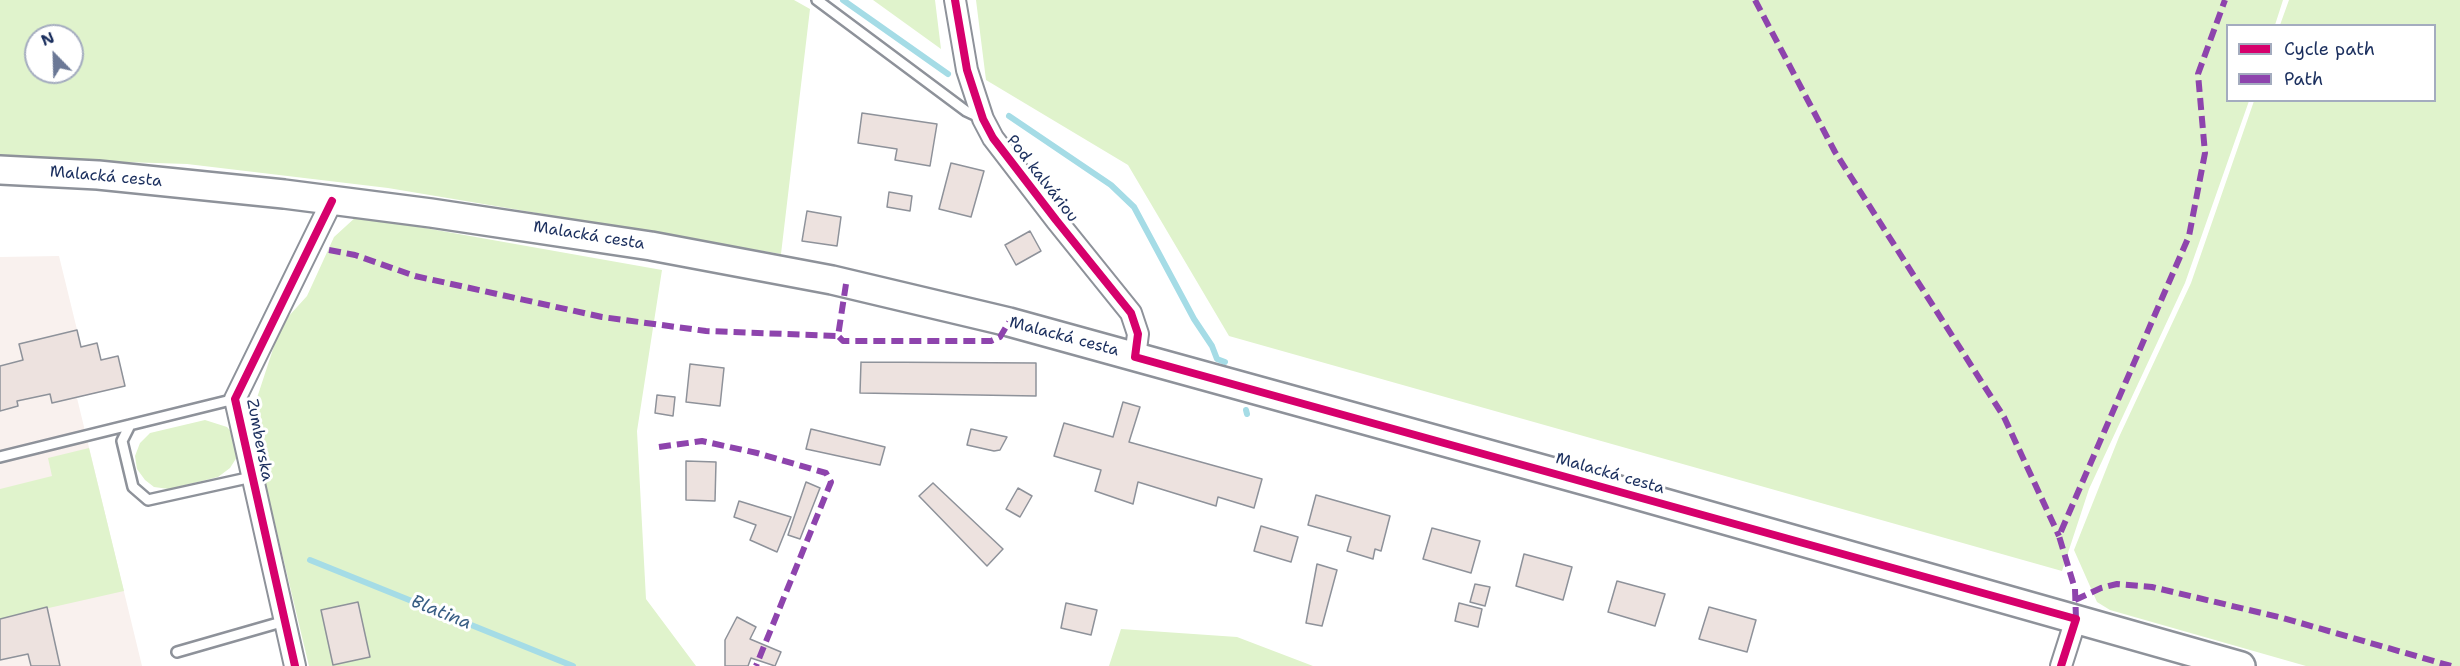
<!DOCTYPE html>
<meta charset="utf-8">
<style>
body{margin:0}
#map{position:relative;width:2460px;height:666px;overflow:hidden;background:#fff;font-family:"Shantell Sans",sans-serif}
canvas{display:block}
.legend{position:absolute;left:2226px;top:24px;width:210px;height:78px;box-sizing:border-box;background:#fff;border:2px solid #a4acbf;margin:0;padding:8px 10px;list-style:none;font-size:18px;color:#1b2f5e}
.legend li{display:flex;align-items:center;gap:12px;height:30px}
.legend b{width:30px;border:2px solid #a4acbf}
.north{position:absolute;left:24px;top:24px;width:60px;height:60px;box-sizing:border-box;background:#fff;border:2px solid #a4acbf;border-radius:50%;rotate:337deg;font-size:16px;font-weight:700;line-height:24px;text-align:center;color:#1b2f5e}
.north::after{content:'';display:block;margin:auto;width:21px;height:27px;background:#6b7896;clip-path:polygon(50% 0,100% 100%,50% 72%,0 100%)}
</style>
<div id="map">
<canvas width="2460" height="666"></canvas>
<ul class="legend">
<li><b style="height:8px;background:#d6006c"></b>Cycle path</li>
<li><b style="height:8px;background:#8e44ad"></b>Path</li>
</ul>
<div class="north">N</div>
</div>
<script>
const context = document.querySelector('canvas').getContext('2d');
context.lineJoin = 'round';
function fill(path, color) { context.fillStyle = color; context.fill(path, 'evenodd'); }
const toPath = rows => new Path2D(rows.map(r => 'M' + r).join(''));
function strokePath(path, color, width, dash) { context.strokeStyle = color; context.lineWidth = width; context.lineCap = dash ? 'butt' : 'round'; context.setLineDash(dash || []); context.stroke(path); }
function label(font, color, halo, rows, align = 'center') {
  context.font = font + ' "Shantell Sans",sans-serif'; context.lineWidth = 6; context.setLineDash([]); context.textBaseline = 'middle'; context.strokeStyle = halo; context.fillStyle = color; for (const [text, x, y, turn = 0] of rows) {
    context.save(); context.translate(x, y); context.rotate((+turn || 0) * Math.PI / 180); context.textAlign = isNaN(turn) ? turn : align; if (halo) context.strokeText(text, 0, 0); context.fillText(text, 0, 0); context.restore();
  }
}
fill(toPath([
 [59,256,81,346,97,343,101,360,118,356,123,375,102,380,104,391,77,398,142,666,0,666,0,257]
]), '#f9f1ee');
fill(toPath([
 [0,0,794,0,810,9,781,254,388,188,187,164,0,158],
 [36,36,72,36,72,72,36,72],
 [873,0,935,0,941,49],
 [976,0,2283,0,2275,25,2228,26,2228,100,2249,101,2185,283,2089,489,2062,571,1229,336,1128,165,986,80],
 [2289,0,2460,0,2460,666,2306,666,2110,610,2097,602,2074,550,2119,437,2191,283,2254,101,2434,100,2434,26,2280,25],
 [357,216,662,270,637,431,646,599,696,666,309,666,257,449,255,404,275,343,288,317,307,296,334,237],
 [205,420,227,427,235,436,237,457,230,468,218,477,169,489,154,487,145,480,137,469,135,456,140,443,150,433],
 [89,448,124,591,0,619,0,489,52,476,48,458],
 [1121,629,1237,637,1313,666,1109,666]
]), '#e0f3cc');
strokePath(toPath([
 [843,0,948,74],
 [1009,116,1111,185,1134,207,1194,319,1212,346,1217,359,1225,362],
 [1246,410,1247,414],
 [310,560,573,666]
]), '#a5dce6', 6);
const building = toPath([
 [862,113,937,124,930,166,895,160,897,149,858,143,862,113],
 [951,163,984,171,971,217,939,209,951,163],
 [889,192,912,196,910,211,887,207,889,192],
 [807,211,841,217,837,246,802,241,807,211],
 [1030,231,1041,251,1016,265,1005,245,1030,231],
 [77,330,81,347,97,343,101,360,118,356,125,386,52,403,50,394,17,401,18,406,0,411,0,366,23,360,19,344,77,330],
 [861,362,1036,363,1036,396,860,393,861,362],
 [690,364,724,368,720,406,686,402,690,364],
 [657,395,675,397,673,416,655,413,657,395],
 [1123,402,1140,407,1129,442,1262,479,1254,508,1218,497,1216,506,1138,482,1133,504,1095,491,1101,470,1054,456,1064,423,1113,437,1123,402],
 [811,429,885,447,880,465,806,449,811,429],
 [971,429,1007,437,1000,450,994,451,967,445,971,429],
 [686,461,716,462,715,501,686,500,686,461],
 [806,482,820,488,800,539,788,535,806,482],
 [933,483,1003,549,987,566,919,496,933,483],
 [1018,488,1032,496,1020,517,1006,509,1018,488],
 [1316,495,1390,516,1381,551,1375,549,1373,559,1347,551,1351,537,1308,525,1316,495],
 [739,501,791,517,777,552,750,540,756,525,734,517,739,501],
 [1261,526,1298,537,1291,562,1254,551,1261,526],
 [1432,528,1480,541,1471,573,1423,559,1432,528],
 [1524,554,1572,567,1563,600,1516,586,1524,554],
 [1317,564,1337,570,1322,626,1306,623,1317,564],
 [1617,581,1665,594,1655,626,1608,612,1617,581],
 [1475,584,1490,587,1485,606,1470,602,1475,584],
 [358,602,370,657,333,665,321,610,358,602],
 [1066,603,1097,610,1091,635,1061,628,1066,603],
 [1459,603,1482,609,1478,627,1455,621,1459,603],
 [47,607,60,666,31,666,28,654,0,660,0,619,47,607],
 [1709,607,1756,620,1747,652,1699,639,1709,607],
 [737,617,756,627,750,639,781,652,775,666,751,658,748,666,725,666,725,640,737,617]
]);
fill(building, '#ede2df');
strokePath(building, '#8e929a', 1.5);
const lane = toPath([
 [817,0,966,111,981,118],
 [130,425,122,441,133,487,148,500,252,477],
 [0,457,235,399],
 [177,652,285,621]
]);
const street = toPath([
 [955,0,967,70,983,119,993,138,1056,220,1131,313,1138,334,1135,357],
 [295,666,235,399,332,201],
 [2061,666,2076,619]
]);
const secondary = toPath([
 [0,170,98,175,284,194,431,213,651,246,832,280,1009,322,1615,489,2241,666]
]);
strokePath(lane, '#8e929a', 14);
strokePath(street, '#8e929a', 24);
strokePath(secondary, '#8e929a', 32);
strokePath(lane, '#fff', 9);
strokePath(street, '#fff', 20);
strokePath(secondary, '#fff', 27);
strokePath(toPath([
 [1755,0,1835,152,2004,417,2059,536],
 [329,250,355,255,415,276,602,317,706,331,838,336],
 [846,284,838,336,843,341,991,341,1000,337,1009,322],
 [659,447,702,441,757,453,826,473,831,482,756,666],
 [2075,600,2101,588,2117,584,2152,587,2283,618,2451,666],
 [2076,619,2075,589,2059,536,2189,236,2205,153,2198,74,2225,0]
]), '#8e44ad', 6, [12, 6]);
strokePath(toPath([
 [955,0,967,70,983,119,993,138,1056,220,1131,313,1138,334,1135,357,2076,619,2061,666],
 [295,666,235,399,332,201]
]), '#d6006c', 8);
label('16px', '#1b2f5e', '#fff', [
 ["Malacká cesta",106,177,5],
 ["Pod kalváriou",1042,179,52],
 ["Malacká cesta",589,236,9],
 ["Malacká cesta",1064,337,15],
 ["Zumberska",259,440,79],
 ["Malacká cesta",1610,474,16]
]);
label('italic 18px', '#395e84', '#fff', [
 ["Blatina",441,613,22]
]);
</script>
